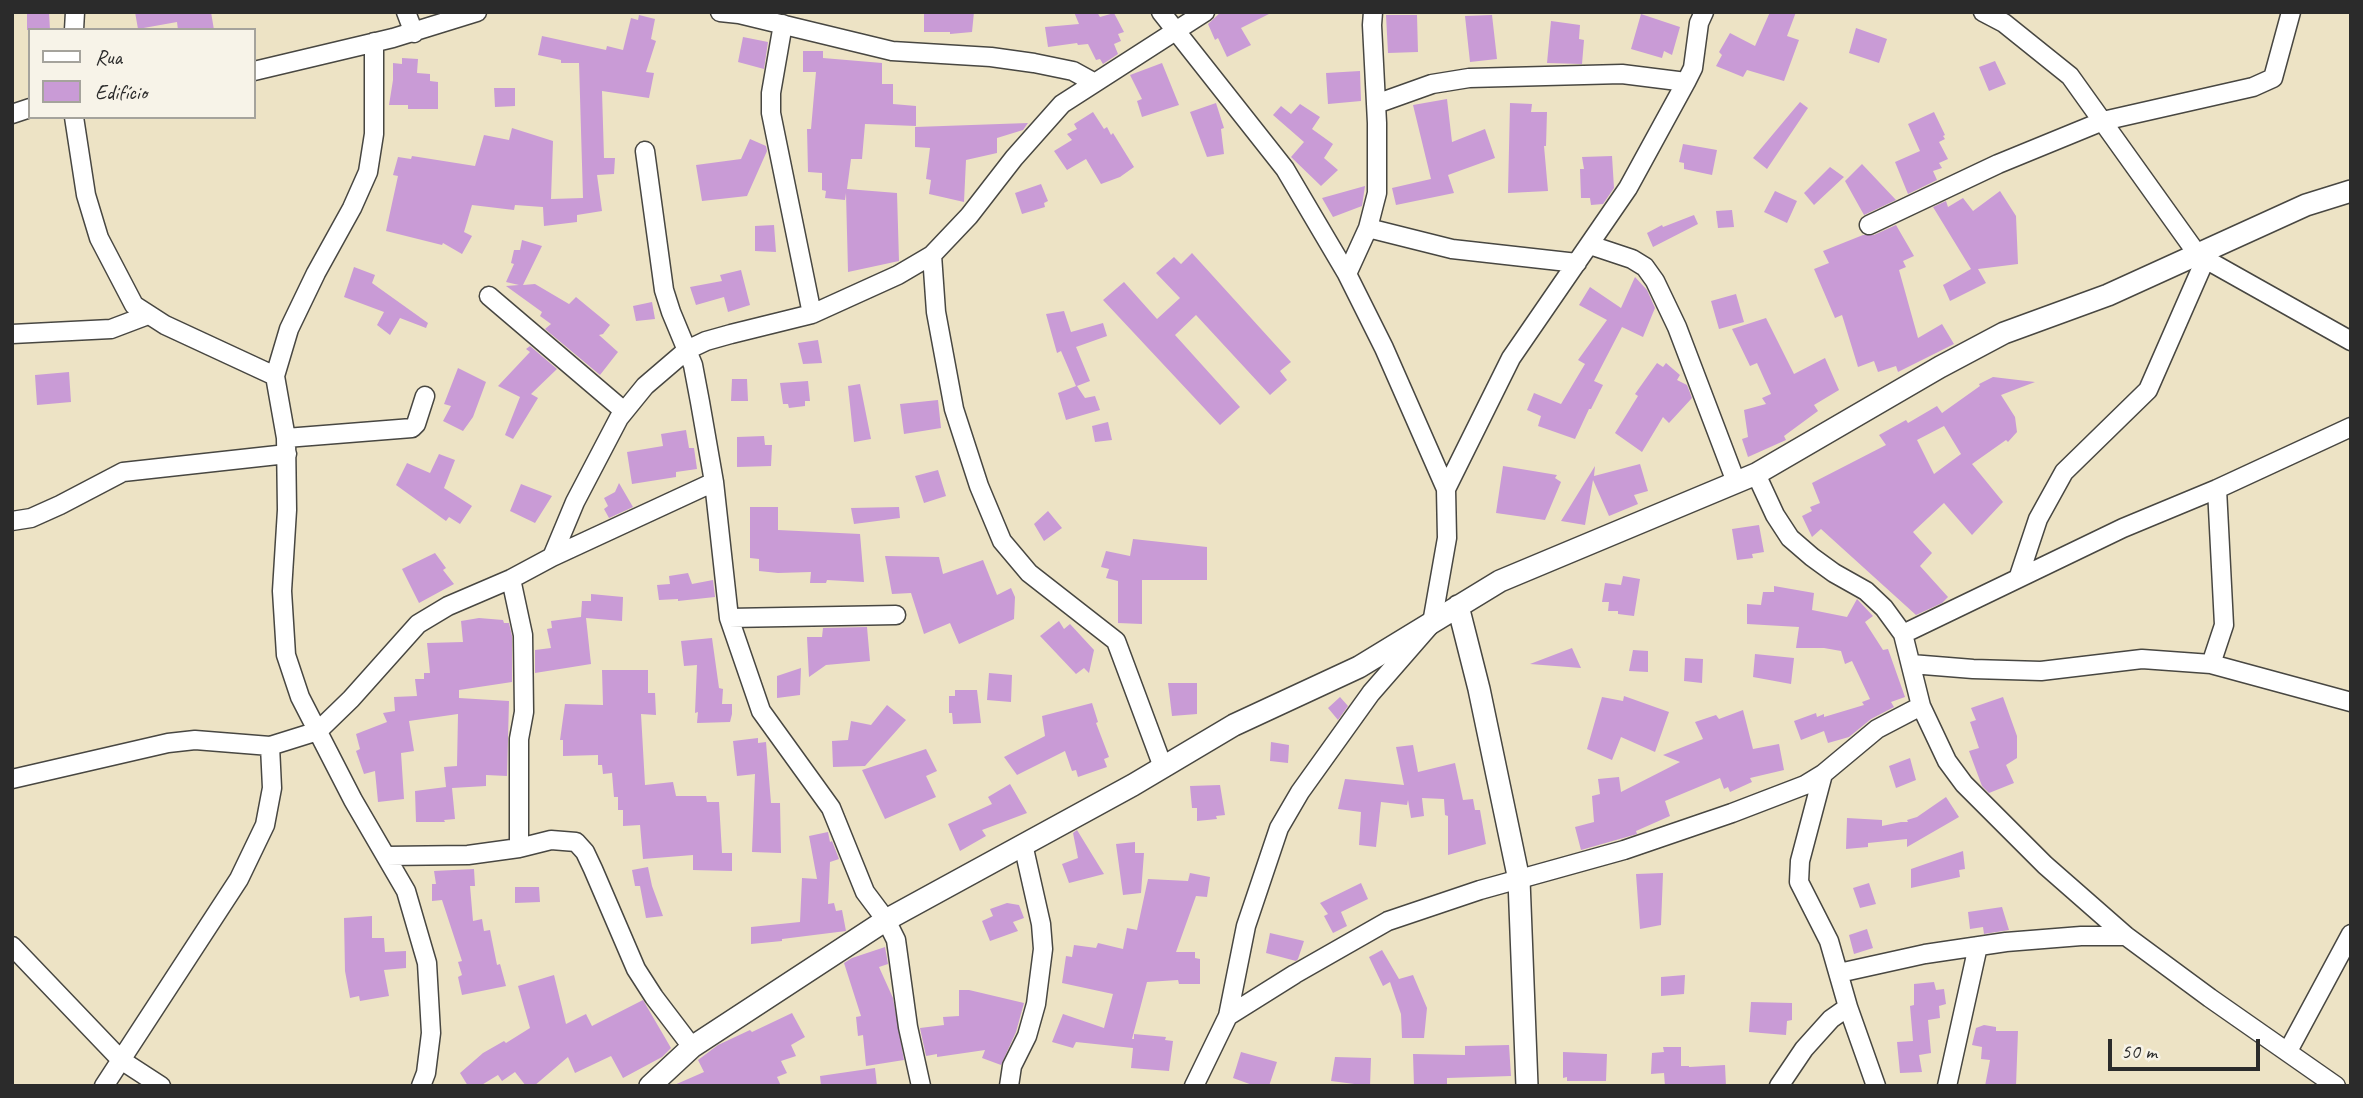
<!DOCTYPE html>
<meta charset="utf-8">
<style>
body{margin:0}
#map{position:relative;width:2363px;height:1098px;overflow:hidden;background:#ede3c5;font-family:Caveat,sans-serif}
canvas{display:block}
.frame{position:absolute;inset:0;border:14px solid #2b2b2b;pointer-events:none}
.legend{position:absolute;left:28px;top:28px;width:228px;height:91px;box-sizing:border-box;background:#f7f3e8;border:2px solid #a5a39c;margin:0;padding:9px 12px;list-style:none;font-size:21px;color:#2b2b2b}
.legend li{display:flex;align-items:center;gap:14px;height:35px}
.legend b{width:35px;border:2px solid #a5a39c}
.scale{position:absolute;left:2108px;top:1039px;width:152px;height:32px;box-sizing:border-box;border:4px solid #2b2b2b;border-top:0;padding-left:9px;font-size:21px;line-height:24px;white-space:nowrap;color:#2b2b2b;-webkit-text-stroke:5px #f7f3e8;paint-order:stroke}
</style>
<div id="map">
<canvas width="2363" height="1098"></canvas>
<div class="frame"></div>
<ul class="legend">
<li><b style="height:9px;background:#fff"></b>Rua</li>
<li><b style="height:19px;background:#c99bd6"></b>Edifício</li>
</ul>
<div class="scale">50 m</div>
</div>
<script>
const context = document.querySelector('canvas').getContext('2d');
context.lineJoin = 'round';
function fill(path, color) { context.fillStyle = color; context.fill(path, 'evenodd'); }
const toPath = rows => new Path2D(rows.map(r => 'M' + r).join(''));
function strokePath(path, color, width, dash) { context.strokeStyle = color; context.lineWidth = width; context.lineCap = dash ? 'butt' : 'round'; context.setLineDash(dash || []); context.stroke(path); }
fill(toPath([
 [49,12,50,30,27,30,27,13],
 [135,12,211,12,214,30,178,30,177,22,138,29],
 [924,12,974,12,972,32,950,34,950,32,924,32],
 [1074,12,1097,12,1100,17,1114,13,1124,32,1118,34,1121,41,1114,44,1118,54,1103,64,1100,59,1096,60,1088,44,1078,45,1077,43,1048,47,1045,27,1079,24],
 [1221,12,1273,12,1241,28,1251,45,1227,57,1218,38,1215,40,1208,24],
 [1770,12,1796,12,1787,36,1799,40,1784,81,1747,70,1743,77,1716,66,1722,55,1719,52,1730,33,1755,46],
 [1641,14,1680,27,1672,55,1664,51,1662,58,1631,49],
 [639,15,655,19,651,39,656,41,646,72,654,73,649,98,602,91,604,158,615,158,614,174,597,175,602,211,577,215,577,222,544,226,543,207,515,205,514,210,472,205,464,232,472,236,462,254,443,243,442,245,386,231,398,176,393,175,398,157,411,159,412,156,475,166,484,135,509,140,512,128,553,141,551,199,583,198,579,63,561,63,561,60,538,55,542,36,606,50,607,46,623,50,631,18,638,20],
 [1386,15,1417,15,1418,52,1388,53],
 [1492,15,1497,59,1470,62,1465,16],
 [1551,21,1580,25,1579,39,1584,40,1582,64,1547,63],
 [1856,28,1887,39,1879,63,1849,53],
 [743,37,768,42,764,69,738,62],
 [803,51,823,51,823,58,882,63,882,84,893,84,893,104,916,106,916,126,865,124,862,159,851,159,847,189,897,193,899,261,848,272,846,193,845,200,825,198,826,191,822,190,822,173,808,172,807,129,811,129,816,72,803,72],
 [402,58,418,59,417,73,430,74,430,81,438,82,438,109,408,109,408,105,389,105,393,80,393,63,402,64],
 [1995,61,2006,84,1989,91,1979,67],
 [1162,63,1179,105,1142,117,1137,101,1142,99,1130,75],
 [1360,71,1361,101,1328,104,1326,73],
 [494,88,515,88,515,106,495,107],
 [1447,99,1452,142,1485,129,1495,158,1448,175,1454,193,1396,205,1392,188,1431,179,1413,105],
 [1800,102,1808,108,1767,169,1753,158],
 [1216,103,1224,128,1221,129,1224,154,1207,157,1190,112],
 [1510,103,1532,104,1531,112,1547,112,1546,146,1544,146,1548,191,1508,193],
 [1300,104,1320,117,1312,129,1333,144,1324,158,1338,170,1321,186,1291,157,1304,142,1273,115,1281,106,1291,114],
 [1093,112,1104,129,1107,127,1111,135,1113,133,1134,167,1120,177,1101,184,1086,159,1067,170,1054,151,1072,140,1067,134,1077,129,1074,124],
 [1934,112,1945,135,1943,136,1945,139,1939,142,1948,159,1939,163,1942,168,1933,171,1937,180,1908,194,1895,162,1920,151,1908,124],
 [1028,123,1023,130,997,138,997,153,966,160,964,202,929,194,931,180,926,179,930,148,915,147,915,127],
 [750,139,766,146,767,151,747,196,702,201,696,165,741,159],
 [1683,144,1717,150,1712,175,1684,169,1684,163,1679,162],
 [1612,156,1614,188,1603,204,1591,205,1590,198,1581,198,1580,169,1584,169,1582,157],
 [1862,164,1896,200,1864,215,1845,181],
 [1830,167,1844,177,1814,205,1804,193],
 [1041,184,1048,201,1044,203,1045,207,1022,214,1015,193],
 [1365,186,1362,206,1333,217,1322,198],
 [1775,191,1797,201,1787,223,1764,212],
 [2000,191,2016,216,2018,264,1978,269,1986,283,1950,301,1943,285,1971,269,1933,207,1946,201,1948,207,1963,198,1973,211],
 [1732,210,1734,227,1718,228,1716,211],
 [1694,215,1698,224,1653,247,1647,233,1662,225,1663,227],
 [774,225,776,252,755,251,755,226],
 [1896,225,1914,256,1903,261,1906,267,1899,270,1918,338,1942,324,1954,344,1898,372,1896,366,1878,372,1874,361,1858,367,1842,315,1835,318,1814,269,1829,263,1823,251,1863,235,1874,235],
 [522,240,542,246,523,285,535,284,569,304,576,297,610,325,603,334,599,335,618,352,600,375,545,329,551,324,540,316,542,312,506,286,519,285,506,282,514,264,511,263,514,250,520,250],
 [1192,253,1291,362,1280,371,1287,380,1270,395,1196,315,1175,335,1240,407,1220,425,1103,300,1124,282,1157,319,1180,298,1156,273,1174,257,1181,264],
 [354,267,375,275,372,283,428,323,426,328,400,318,390,335,377,325,384,312,344,297],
 [741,270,750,305,728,312,724,297,696,305,690,287,722,281,720,275],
 [1635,277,1647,290,1655,308,1643,337,1622,327,1594,381,1603,385,1591,409,1589,409,1575,439,1538,426,1541,416,1527,410,1534,393,1561,404,1585,364,1578,360,1607,320,1579,305,1590,287,1621,308],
 [1736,294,1744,322,1719,329,1711,301],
 [652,302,655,319,636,321,633,306],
 [1064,311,1071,332,1103,323,1107,336,1076,347,1090,381,1077,386,1085,398,1095,396,1100,410,1066,420,1058,393,1076,386,1061,351,1057,353,1046,314],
 [1766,318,1794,374,1825,358,1839,390,1814,405,1818,411,1784,436,1786,440,1748,457,1742,439,1748,437,1744,410,1766,404,1762,398,1771,394,1757,363,1750,366,1732,329],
 [818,340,822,363,803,364,798,343],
 [530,346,557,369,531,394,538,398,513,439,505,435,520,397,498,386,530,352,526,349],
 [1657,363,1663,367,1666,363,1680,375,1677,380,1687,385,1692,398,1669,423,1663,417,1642,452,1615,433,1638,396,1635,394],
 [458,368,486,382,473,417,463,431,443,421,451,406,444,404],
 [69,372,71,402,37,405,35,375],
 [1993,377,2035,382,2001,395,2015,417,2017,432,2008,442,2006,440,1972,464,2003,502,1972,535,1944,503,1913,532,1932,553,1920,566,1948,597,1942,603,1916,615,1821,529,1812,537,1802,516,1812,511,1810,507,1820,503,1812,483,1886,445,1879,435,1906,420,1908,423,1937,406,1942,413,1980,386,1979,384],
 [1944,426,1961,454,1934,474,1917,440],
 [732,379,747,379,748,401,731,401],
 [808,381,810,401,805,401,805,406,789,408,788,404,783,404,780,383],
 [860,384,871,439,854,442,848,386],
 [938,400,941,428,904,434,900,404],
 [1108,422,1112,440,1095,442,1092,426],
 [686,430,689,448,694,448,697,469,676,472,676,477,632,484,627,452,663,446,661,434],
 [764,436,765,445,772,445,771,466,737,467,737,437],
 [439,454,455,460,444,488,472,506,460,524,449,517,446,521,396,485,407,463,430,473],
 [1640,464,1648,491,1634,495,1638,504,1609,516,1593,480,1585,525,1561,521,1595,466,1594,476],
 [1503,466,1557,475,1555,478,1561,482,1545,520,1496,513],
 [938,470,946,496,924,503,915,476],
 [619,483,633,507,609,518,604,509,608,506,604,498,615,492],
 [521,484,552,496,535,523,510,511],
 [750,507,778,507,778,530,860,534,864,582,827,580,826,583,810,583,811,572,778,573,759,571,759,559,750,558],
 [899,507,900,518,854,524,851,508],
 [1048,511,1062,528,1044,541,1034,524],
 [1759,525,1764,552,1752,554,1753,558,1737,560,1732,529],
 [1133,539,1207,547,1207,580,1142,580,1142,624,1118,623,1118,581,1106,578,1109,569,1101,567,1106,551,1130,556],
 [435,553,446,568,443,570,454,584,419,603,402,569],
 [885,556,939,557,943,574,983,560,997,595,1011,588,1015,597,1014,619,959,644,950,623,924,634,911,593,892,594],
 [688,573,692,584,713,580,715,597,678,601,678,599,659,600,657,585,670,584,669,576],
 [1623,576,1640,579,1634,616,1618,614,1618,611,1608,611,1609,602,1602,602,1605,583,1621,585],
 [1774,586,1814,593,1812,610,1847,617,1857,599,1873,616,1865,622,1883,650,1888,649,1905,697,1891,702,1894,707,1871,719,1849,737,1828,743,1824,731,1801,740,1794,721,1816,713,1817,717,1824,714,1824,717,1864,705,1862,702,1870,699,1852,661,1845,664,1841,651,1824,648,1796,648,1799,627,1747,624,1747,604,1761,605,1763,592,1774,592],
 [591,594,623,597,622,621,586,618,591,664,535,673,535,650,551,648,547,629,552,628,551,621,581,617,582,601,591,601],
 [479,618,503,620,504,623,509,623,512,636,512,682,459,690,459,698,509,701,507,776,486,775,486,786,452,788,455,819,444,820,445,822,416,822,415,791,446,787,444,767,457,766,458,714,409,721,414,751,401,753,404,799,378,802,375,771,364,774,356,751,360,749,356,734,387,722,383,713,395,711,394,697,417,696,415,679,424,679,424,673,430,673,427,643,463,642,461,621],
 [1059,621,1064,629,1070,624,1094,650,1089,673,1084,668,1076,674,1040,636],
 [867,627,870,661,826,665,809,677,807,637,822,637,823,628],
 [712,638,719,688,723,689,722,704,732,704,732,714,730,722,697,723,698,712,695,713,697,665,684,666,681,641],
 [1572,648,1581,668,1530,664],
 [1633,650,1648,651,1648,672,1629,671],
 [1755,654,1794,658,1791,684,1753,677],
 [1685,658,1703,659,1702,683,1684,681],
 [801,668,800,695,777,698,777,676],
 [602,670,648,670,648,693,655,693,656,715,641,714,645,785,673,782,676,796,706,796,707,802,719,802,722,853,732,853,732,871,693,870,693,855,643,859,640,825,623,826,623,810,618,810,618,797,614,797,612,773,603,774,602,765,598,765,598,755,563,756,563,740,560,740,565,704,603,705],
 [989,673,1012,675,1011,702,987,700],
 [1168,683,1197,683,1197,714,1172,716],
 [955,690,977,690,981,723,953,724,952,713,949,713,949,696,955,696],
 [1624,696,1669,712,1655,752,1621,737,1612,760,1587,749,1602,697,1623,701],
 [1340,697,1348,706,1338,720,1328,708],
 [2003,697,2017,736,2017,758,2006,765,2014,783,1989,793,1982,786,1969,751,1979,748,1970,722,1976,720,1971,708],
 [1092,703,1098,722,1096,723,1109,757,1104,759,1107,767,1078,777,1076,770,1072,771,1065,751,1017,775,1004,757,1045,736,1042,716],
 [887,705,906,720,865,766,833,767,832,741,848,740,851,721,871,725],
 [1743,710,1753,749,1779,744,1784,770,1750,778,1752,782,1730,792,1728,787,1724,789,1720,778,1665,801,1670,816,1636,831,1637,834,1581,850,1575,827,1594,822,1592,796,1600,794,1598,779,1619,777,1621,792,1680,762,1663,755,1703,739,1695,722,1716,715,1719,719],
 [758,738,758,743,766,742,771,803,780,803,781,853,752,852,755,774,737,776,733,741],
 [1271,742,1289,745,1288,763,1270,761],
 [1413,745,1418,772,1455,763,1463,800,1473,799,1475,810,1480,810,1486,844,1448,855,1448,816,1445,815,1444,799,1422,798,1424,816,1411,818,1408,800,1407,805,1381,802,1376,847,1359,845,1361,812,1338,809,1345,779,1404,785,1396,747],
 [926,749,937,771,926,776,936,797,885,819,862,770],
 [1910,758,1916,780,1896,788,1889,766],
 [1010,784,1027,813,982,830,986,836,960,851,948,824,992,804,988,797],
 [1220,785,1225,815,1216,816,1217,819,1197,821,1197,808,1192,808,1190,786],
 [1946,797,1959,817,1907,847,1907,839,1868,843,1868,847,1846,849,1847,818,1882,820,1882,826,1901,822,1908,822,1907,820,1917,817],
 [1077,830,1104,874,1069,883,1062,864,1078,858,1073,833],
 [828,832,830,842,832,841,839,859,830,862,828,904,834,903,836,911,842,910,846,931,782,939,782,941,751,944,751,927,800,922,802,878,817,879,809,836],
 [1135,842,1135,853,1144,853,1141,893,1123,895,1116,844],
 [1963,851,1965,869,1959,870,1960,877,1911,888,1911,869],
 [648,867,652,886,663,916,646,918,640,886,635,886,632,870],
 [474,869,475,886,470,886,473,921,482,919,484,931,490,930,497,965,500,964,506,986,462,995,458,977,462,975,458,962,462,961,442,900,432,901,432,884,436,884,434,871],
 [1190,873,1210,877,1207,897,1196,896,1176,952,1195,952,1195,958,1200,959,1200,984,1179,984,1178,980,1147,982,1132,1039,1134,1039,1134,1034,1166,1037,1165,1040,1173,1041,1169,1071,1131,1068,1133,1048,1076,1042,1073,1048,1052,1042,1063,1014,1104,1028,1113,994,1062,983,1066,956,1072,957,1074,945,1096,948,1098,943,1123,949,1127,928,1137,930,1148,879,1188,881],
 [1663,873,1661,925,1640,929,1636,874],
 [1361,883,1368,899,1341,912,1347,926,1333,933,1324,916,1328,914,1320,903],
 [1869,883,1876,904,1860,908,1853,888],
 [515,887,539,887,540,902,515,903],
 [1007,903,1019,905,1024,918,1013,922,1018,931,990,941,982,921,993,916,990,909],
 [2002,907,2009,930,1984,934,1983,927,1970,929,1968,912],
 [372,916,372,938,384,938,385,952,406,951,406,968,384,970,389,996,360,1001,359,996,350,998,345,971,344,918],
 [1867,929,1873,948,1854,954,1849,935],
 [1270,933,1304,941,1298,959,1296,961,1266,953],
 [885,947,888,964,879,967,893,998,904,1060,866,1066,863,1035,858,1036,856,1017,861,1016,844,963,852,958],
 [1382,950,1399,979,1413,975,1427,1008,1424,1038,1402,1038,1401,1014,1390,982,1383,986,1369,957],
 [554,975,566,1024,586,1014,592,1026,643,1000,671,1048,662,1057,623,1078,611,1056,575,1073,568,1057,534,1086,526,1086,515,1072,502,1081,498,1075,480,1086,468,1086,460,1073,483,1053,504,1041,506,1043,530,1028,518,986],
 [1685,975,1684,994,1661,996,1661,977],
 [1934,982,1936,990,1944,989,1946,1004,1939,1006,1940,1018,1928,1020,1931,1053,1919,1055,1922,1072,1900,1073,1897,1042,1913,1041,1910,1006,1914,1005,1914,984],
 [959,990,969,990,1024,1003,1016,1032,1001,1065,982,1058,985,1050,937,1057,937,1054,926,1056,920,1028,944,1025,943,1017,959,1016],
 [1751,1002,1792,1003,1792,1020,1787,1021,1786,1035,1749,1032],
 [792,1013,805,1037,791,1045,796,1056,781,1061,787,1073,777,1077,781,1086,672,1086,704,1072,698,1060,718,1045,750,1030,752,1032],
 [1984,1025,1996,1027,1996,1031,2018,1031,2016,1086,1985,1086,1990,1060,1981,1059,1982,1047,1972,1045,1976,1028],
 [1509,1045,1511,1076,1447,1078,1447,1086,1414,1086,1413,1054,1465,1055,1465,1046],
 [1663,1047,1681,1047,1681,1066,1689,1066,1689,1067,1725,1065,1726,1086,1665,1086,1664,1073,1651,1074,1652,1053,1664,1052],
 [1241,1052,1277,1062,1269,1086,1255,1086,1233,1078],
 [1563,1052,1607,1054,1606,1081,1567,1081,1567,1077,1563,1078],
 [1335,1057,1371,1058,1370,1086,1331,1081],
 [875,1068,877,1086,821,1086,820,1076]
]), '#c99bd6');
const minor = toPath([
 [406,12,414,33],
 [720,12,739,14,892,51,991,57,1034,63,1073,71,1093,82],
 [1161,12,1285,169,1347,274,1384,348,1446,489,1447,538,1432,623,1371,693,1300,792,1279,828,1246,926,1228,1016,1194,1086],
 [1983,12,2004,23,2070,76,2198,255,2351,341],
 [783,24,771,93,771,113,812,314],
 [74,30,75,12],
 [374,42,374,134,368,172,352,208,316,273,289,329,275,376,286,438,287,510,282,591,286,655,300,697,353,800,406,891,427,963,431,1033,426,1073,421,1086],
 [254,71,393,38,477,12],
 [1376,104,1432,84,1469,78,1622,74,1686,82],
 [12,114,30,108],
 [74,117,86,195,99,238,134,305,165,325,275,376],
 [645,151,664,290,671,312,693,365,700,402,714,482,729,618,761,711,831,808,865,892,886,920,896,940,908,1027,921,1086],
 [1869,225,1998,164,2103,121,2253,87,2273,78,2291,12],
 [1368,228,1452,249,1577,263],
 [1590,245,1632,259,1645,267,1655,281,1677,327,1736,482],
 [932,255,936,312,954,409,979,486,1002,541,1029,573,1116,641,1163,767],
 [1347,274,1368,228,1377,193,1377,123,1372,25,1373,12],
 [489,296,624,411],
 [12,334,111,329,148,315],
 [286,438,412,428,416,424,425,396],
 [1756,474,1775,515,1790,538,1812,557,1834,573,1866,591,1884,608,1903,634,1921,706,1947,761,1964,784,2045,865,2126,936,2210,998,2336,1086],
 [1446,489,1511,358,1628,188,1686,82,1693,68,1699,23,1704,12],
 [12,521,31,518,60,505,123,472,287,454],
 [552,557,575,502,619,418,645,386,687,350,706,341,731,334,812,314,898,275,932,255,969,216,1014,158,1062,104,1205,12],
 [2019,576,2038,519,2064,472,2148,390,2205,260],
 [511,579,523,635,524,712,519,739,519,848],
 [729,618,896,615],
 [1903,634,2123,528,2217,489,2351,427],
 [1911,664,1973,669,2041,671,2142,659,2211,664,2351,702],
 [2211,664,2224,625,2217,489],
 [1823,774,1800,861,1799,882,1829,941,1848,1007,1876,1086],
 [12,779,168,743,195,740,270,746,318,731,351,699,418,624,448,606,511,579,552,557,714,482],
 [386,856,468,855,519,848,551,840,576,842,585,852,593,869,636,969,654,997,692,1047],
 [12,946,121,1060,161,1086],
 [1839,973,1925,954,2006,942,2081,936,2126,936],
 [1228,1016,1295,974,1388,921,1480,890,1624,850,1732,813,1805,785,1823,774,1877,729,1921,706],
 [2288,1051,2351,934],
 [104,1086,239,879,265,825,272,788,270,746],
 [1009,1086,1012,1066,1027,1036,1036,1004,1043,949,1041,924,1023,844],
 [1779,1086,1804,1049,1831,1019,1848,1007],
 [1947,1086,1978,946]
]);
const tertiary = toPath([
 [1458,606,1479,689,1519,880,1527,1086],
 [650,1086,692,1047,886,920,1133,785,1234,725,1359,667,1500,581,1756,474,1940,367,2004,333,2108,295,2306,205,2351,191]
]);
strokePath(minor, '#484742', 21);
strokePath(tertiary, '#484742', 24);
strokePath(minor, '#fff', 18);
strokePath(tertiary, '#fff', 21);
</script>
